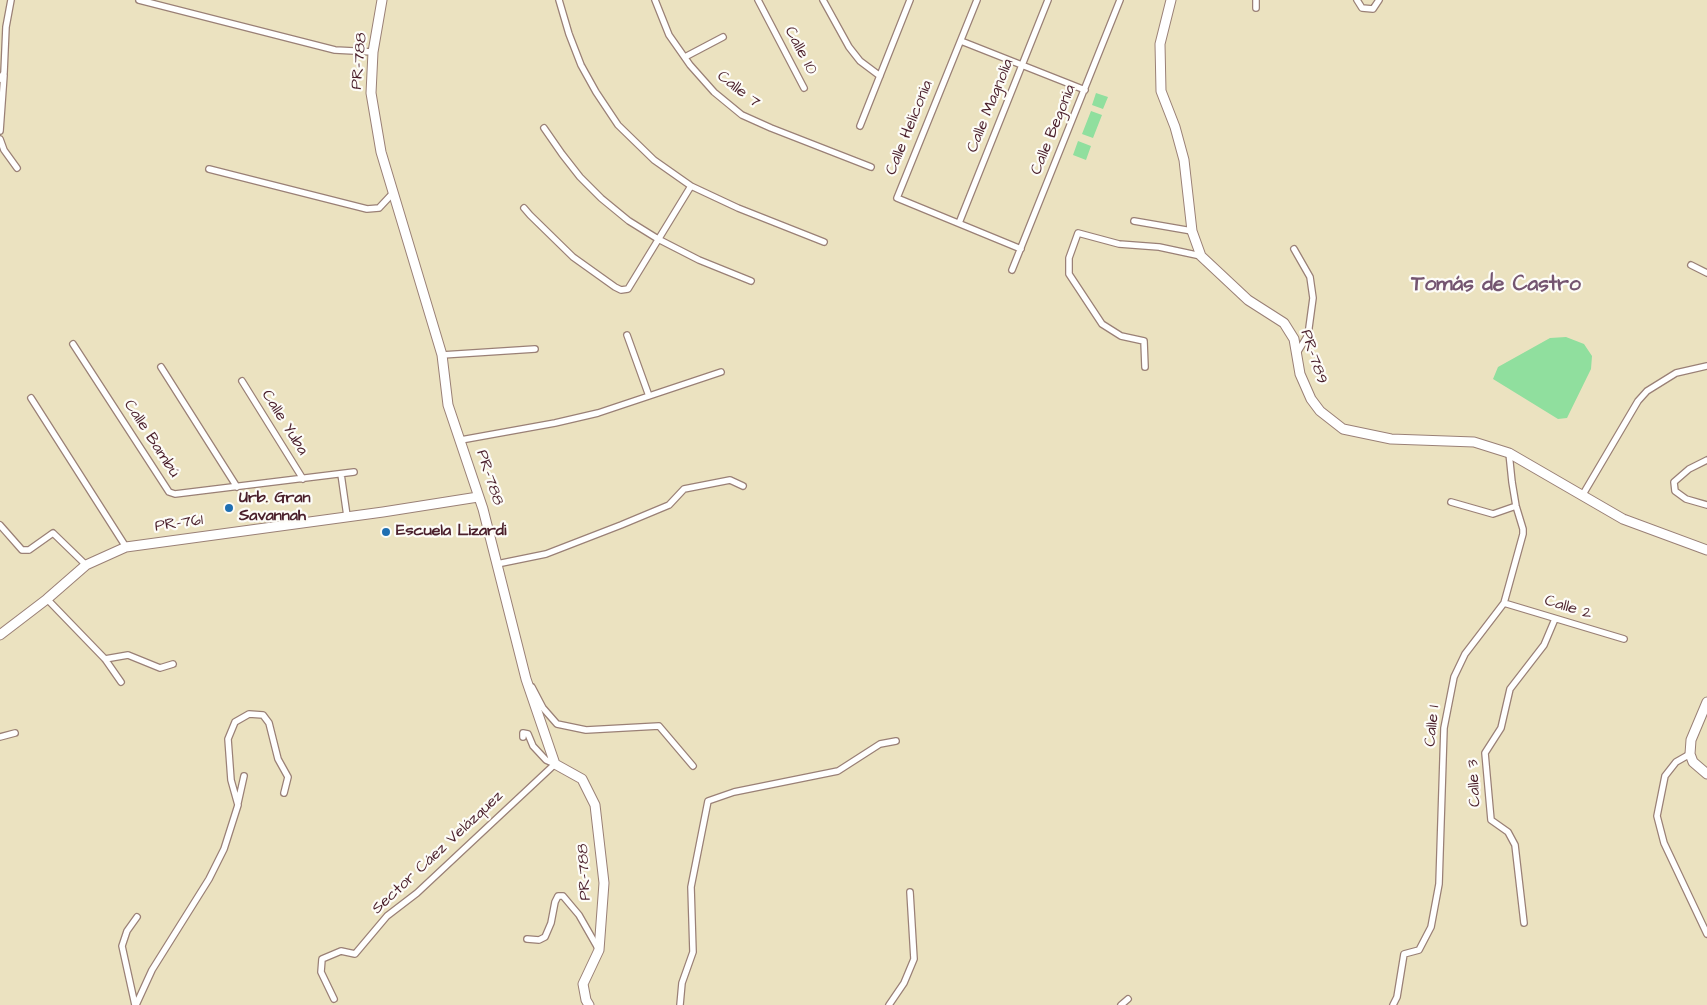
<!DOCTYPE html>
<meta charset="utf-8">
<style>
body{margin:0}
canvas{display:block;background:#ebe2c0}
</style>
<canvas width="1707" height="1005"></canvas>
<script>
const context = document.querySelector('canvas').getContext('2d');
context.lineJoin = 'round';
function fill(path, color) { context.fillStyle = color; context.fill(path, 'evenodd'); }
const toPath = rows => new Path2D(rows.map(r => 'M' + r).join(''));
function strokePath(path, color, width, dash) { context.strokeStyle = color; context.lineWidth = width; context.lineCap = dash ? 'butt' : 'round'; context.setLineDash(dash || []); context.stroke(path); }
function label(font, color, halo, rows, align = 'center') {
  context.font = font + ' "Architects Daughter",sans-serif'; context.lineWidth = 4.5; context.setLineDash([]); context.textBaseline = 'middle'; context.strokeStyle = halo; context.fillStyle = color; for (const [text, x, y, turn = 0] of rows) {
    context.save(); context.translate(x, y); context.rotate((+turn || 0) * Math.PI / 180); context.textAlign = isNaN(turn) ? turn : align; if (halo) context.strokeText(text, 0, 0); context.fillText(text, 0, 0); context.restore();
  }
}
fill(toPath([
 [1096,93,1108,97,1103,109,1092,105],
 [1091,111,1102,115,1093,138,1082,134],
 [1078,141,1091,146,1086,160,1073,155],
 [1566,337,1584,344,1592,356,1591,369,1567,418,1558,419,1493,379,1498,367,1550,338]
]), '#90df9e');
const street = toPath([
 [139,0,335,50,373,52],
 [559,0,569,34,581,65,596,92,618,125,654,160,691,186,738,208,824,242],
 [655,0,669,35,690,65,714,92,742,115,771,128,871,167],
 [758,0,804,88],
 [823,0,849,47,860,61,880,76],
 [977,0,897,198,1021,249],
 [1256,0,1256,8],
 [1357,0,1362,8,1373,9,1379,0],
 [961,41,1085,90],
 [685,57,723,37],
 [0,79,4,73,6,27,11,0],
 [860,126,910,0],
 [544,128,562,154,580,177,601,198,629,221,658,239,699,260,751,281],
 [0,131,4,75],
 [0,139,4,150,17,168],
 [209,169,367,209,379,208,393,193],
 [524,208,530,215,573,257,615,287,621,290,628,289,691,186],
 [1134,221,1192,231],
 [959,223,1048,0],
 [1294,249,1310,277,1313,298,1308,335,1297,353],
 [1691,265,1707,273],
 [1012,270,1120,0],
 [627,335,649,396],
 [73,344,169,492,175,494,354,472],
 [442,355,535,349],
 [161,367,237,487],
 [1145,367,1144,341,1121,336,1102,324,1069,274,1069,258,1078,233,1119,244,1159,247,1201,256],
 [242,381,303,479],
 [31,398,126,547],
 [461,440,555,423,598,413,721,372],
 [1707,460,1689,469,1674,482,1675,491,1686,499,1707,505],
 [341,474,347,516],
 [1582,496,1638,401,1647,391,1676,373,1707,366],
 [1451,502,1493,514,1516,506],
 [0,525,22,550,29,550,53,533,86,565],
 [497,564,546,554,621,525,669,505,684,489,730,480,743,486],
 [47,599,105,659,121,682],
 [1504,603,1624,639],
 [105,659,128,655,160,668,173,664],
 [532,687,543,708,557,724,586,730,659,726,693,766],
 [0,737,15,733],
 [1690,754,1676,762,1665,776,1657,816,1664,843,1707,934],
 [238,803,244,776],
 [1524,923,1515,845,1508,832,1491,820,1485,753,1501,728,1510,689,1544,645,1555,619],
 [527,939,539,940,545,937,551,923,555,902,558,896,563,896,579,915,599,950],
 [334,999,321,972,322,959,341,951,355,954,387,916,417,893,555,764,546,760,533,746,528,734,523,733,523,737],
 [135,1005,122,946,127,931,137,917],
 [136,1005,152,970,209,879,224,849,238,805,231,780,228,739,235,722,249,714,263,715,269,723,278,759,288,777,284,793],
 [680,1005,682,983,693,952,691,887,708,801,734,792,838,771,880,744,896,741],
 [889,1005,904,983,914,959,910,892],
 [1121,1005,1128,999],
 [1393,1005,1397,997,1404,954,1419,950,1431,927,1439,884,1444,728,1454,677,1465,654,1504,603,1523,534,1523,529,1516,506,1512,482,1509,453]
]);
const secondary = toPath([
 [382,0,373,52,371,93,381,152,442,355,448,405,483,509,526,679,555,764,582,779,595,805,604,883,599,950,583,984,586,1000,589,1005],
 [1171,0,1160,44,1161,91,1175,127,1184,160,1192,231,1201,256,1248,300,1284,323,1294,339,1300,374,1311,399,1320,411,1343,429,1391,439,1474,442,1509,453,1623,519,1707,550],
 [0,635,47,599,86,565,126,547,383,512,478,497],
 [1707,702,1691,740,1690,754,1693,762,1707,774]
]);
strokePath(street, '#9a8076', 8);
strokePath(secondary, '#9a8076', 11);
strokePath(street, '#fff', 5.5);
strokePath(secondary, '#fff', 9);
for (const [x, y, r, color] of [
 [229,508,5,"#1f6fb2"],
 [386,532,5,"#1f6fb2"]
]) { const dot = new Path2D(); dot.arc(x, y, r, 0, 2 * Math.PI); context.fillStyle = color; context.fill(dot); strokePath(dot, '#fdfcf7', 2); }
label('16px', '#4a1f2b', '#fdfcf7', [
 ["Calle 10",800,51,62],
 ["PR-788",360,61,-85],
 ["Calle 7",738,90,38],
 ["Calle Magnolia",991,106,-68],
 ["Calle Heliconia",910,128,-68],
 ["Calle Begonia",1054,130,-68],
 ["PR-789",1313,357,72],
 ["Calle Yuba",284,423,58],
 ["Calle Bambú",151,439,57],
 ["PR-788",489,478,72],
 ["PR-761",179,524,-8],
 ["Calle 2",1568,608,17],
 ["Calle 1",1433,726,-84],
 ["Calle 3",1475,783,-93],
 ["Sector Cáez Velázquez",438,853,-43],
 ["PR-788",585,872,-93]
]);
label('bold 16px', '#4a1f2b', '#fdfcf7', [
 ["Urb. Gran",239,499],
 ["Savannah",239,517],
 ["Escuela Lizardi",396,532]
], 'left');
label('bold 21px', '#745570', '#fdfcf7', [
 ["Tomás de Castro",1496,286]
]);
</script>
